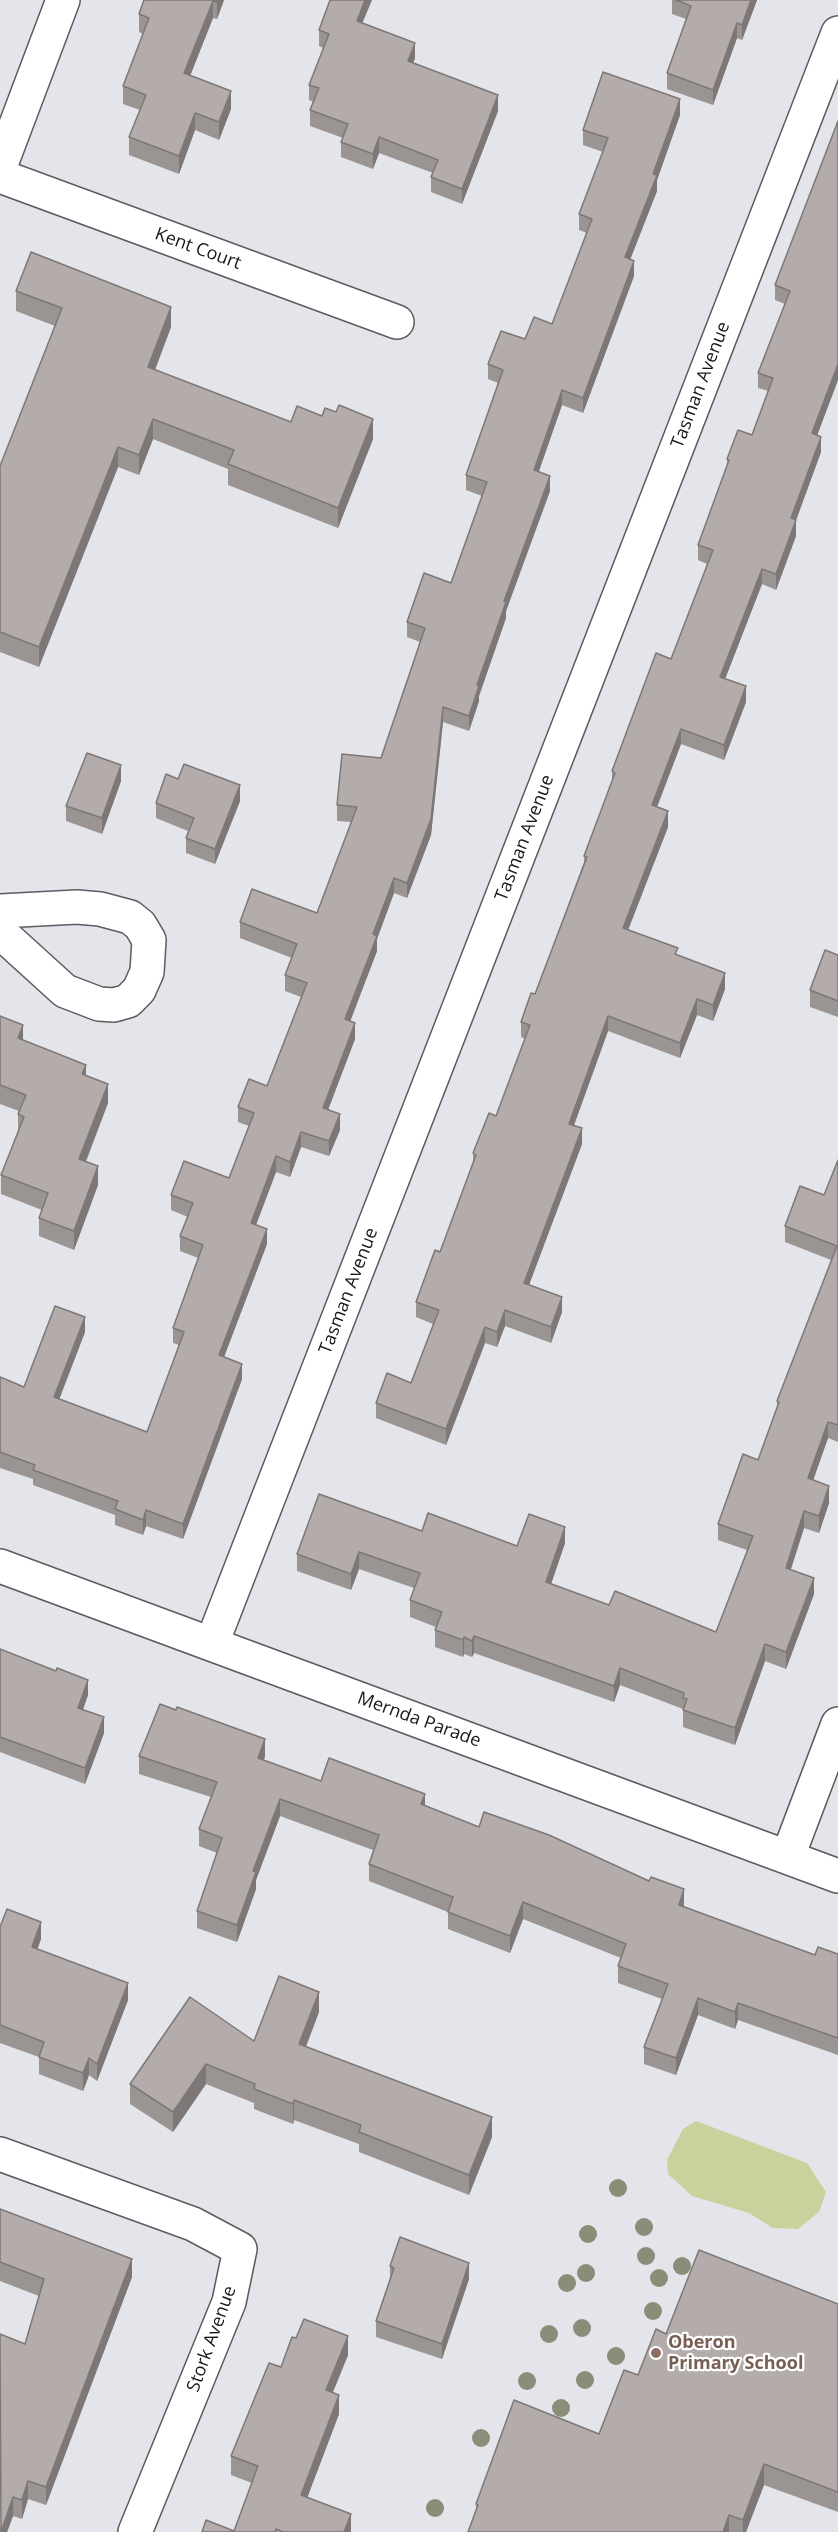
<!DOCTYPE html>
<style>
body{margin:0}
canvas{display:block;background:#e4e4eb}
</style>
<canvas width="838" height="2532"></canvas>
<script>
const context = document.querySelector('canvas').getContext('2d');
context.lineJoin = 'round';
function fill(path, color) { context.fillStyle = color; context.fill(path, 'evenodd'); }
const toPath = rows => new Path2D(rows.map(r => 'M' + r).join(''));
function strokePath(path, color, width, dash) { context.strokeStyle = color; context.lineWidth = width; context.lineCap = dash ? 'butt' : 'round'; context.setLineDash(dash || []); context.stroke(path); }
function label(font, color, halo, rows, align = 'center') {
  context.font = font + ' "Open Sans",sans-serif'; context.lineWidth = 4.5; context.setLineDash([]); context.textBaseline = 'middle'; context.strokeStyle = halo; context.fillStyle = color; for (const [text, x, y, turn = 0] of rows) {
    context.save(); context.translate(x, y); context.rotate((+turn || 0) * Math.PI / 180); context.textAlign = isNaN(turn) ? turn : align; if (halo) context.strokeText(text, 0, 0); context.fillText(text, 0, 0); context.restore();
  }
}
fill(toPath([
 [696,2121,807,2163,826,2192,819,2212,798,2229,773,2228,749,2213,692,2196,668,2174,667,2160,683,2129]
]), '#c9d19c');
const street = toPath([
 [0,167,63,0],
 [0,176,397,322],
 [0,911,77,907,100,909,130,917,140,925,149,940,147,972,139,990,128,1001,114,1005,99,1004,65,991,0,932],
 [0,1566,838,1876],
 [212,1643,838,33],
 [788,1856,838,1724],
 [0,2154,193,2224,240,2249,229,2302,135,2532]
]);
strokePath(street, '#5b5b61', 36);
strokePath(street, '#fff', 33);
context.fillStyle = '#8a8d77';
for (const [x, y] of [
 [618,2188],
 [644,2227],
 [588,2234],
 [646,2256],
 [682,2266],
 [586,2273],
 [659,2278],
 [567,2283],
 [653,2311],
 [582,2328],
 [549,2334],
 [616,2356],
 [585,2380],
 [527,2381],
 [561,2408],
 [481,2438],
 [435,2508]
]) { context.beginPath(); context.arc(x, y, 9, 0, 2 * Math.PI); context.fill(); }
fill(toPath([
 [144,0,224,0,217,19,213,18,190,76,231,109,219,140,195,130,179,174,129,155,129,137,140,110,123,104,123,86,143,34,139,32,139,14],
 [672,0,757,0,742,40,737,38,713,105,667,89,667,73,686,19,672,14],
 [362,23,415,58,413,63,498,111,462,204,431,192,431,177,433,173,379,153,373,169,341,157,341,142,343,138,310,126,310,110,314,102,309,100,309,85,323,48,319,46,319,30],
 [680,115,657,180,657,191,630,259,634,276,583,413,562,405,539,471,550,491,506,611,506,618,479,696,479,701,469,731,443,722,431,835,407,898,394,893,377,939,377,951,350,1021,355,1039,328,1110,340,1130,329,1156,301,1147,290,1177,276,1172,256,1225,267,1244,224,1357,242,1379,183,1539,146,1526,143,1535,115,1525,115,1515,33,1485,33,1479,0,1468,0,1377,24,1387,85,1332,59,1399,147,1432,179,1345,173,1343,173,1328,198,1258,180,1251,180,1236,188,1217,171,1210,171,1195,229,1178,249,1126,238,1122,238,1107,267,1086,301,997,285,991,285,975,292,958,240,938,240,922,317,913,351,822,337,821,337,805,381,758,420,642,407,637,407,622,451,583,482,496,466,490,466,475,498,383,488,379,488,364,525,339,552,324,587,233,579,230,579,214,603,152,583,145,583,130],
 [838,121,838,380,817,435,821,452,796,520,796,536,776,590,762,584,725,679,746,702,724,760,681,744,657,807,668,827,628,930,678,955,725,989,713,1021,697,1015,680,1058,608,1031,574,1125,582,1144,529,1285,562,1312,551,1343,505,1326,497,1347,485,1343,446,1445,376,1418,376,1403,411,1383,433,1324,416,1317,416,1302,440,1252,473,1162,473,1153,496,1116,525,1039,521,1037,521,1022,535,994,584,862,584,856,612,782,612,771,671,659,707,564,698,560,698,545,727,465,727,459,752,435,768,391,758,388,758,373,785,304,775,300,775,285],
 [16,291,171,327,155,370,291,422,373,439,338,528,228,485,228,469,153,439,139,475,118,467,39,667,0,652,0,466,55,326,16,311],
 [121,781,102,834,66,821,66,806],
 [240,801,215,864,186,853,186,838,188,831,156,818,156,803],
 [838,955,838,1017,810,1007,810,990],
 [0,1016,23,1040,86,1076,108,1103,86,1162,98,1185,74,1250,39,1236,39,1218,42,1210,1,1194,1,1175,18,1131,18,1114,19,1111,0,1104],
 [838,1160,838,1442,828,1438,813,1480,829,1503,819,1533,804,1528,791,1569,814,1594,786,1669,765,1661,735,1745,683,1727,683,1709,620,1685,614,1702,474,1653,472,1657,464,1654,463,1657,435,1647,435,1630,436,1627,410,1617,410,1600,414,1588,359,1569,351,1590,297,1571,297,1554,422,1531,517,1546,565,1543,551,1584,609,1605,716,1632,747,1550,718,1540,718,1524,758,1460,777,1409,777,1401,831,1260,785,1242,785,1226,824,1195],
 [0,1649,88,1695,83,1710,104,1733,85,1784,0,1752],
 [176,1710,265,1756,264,1760,321,1781,425,1806,684,1907,815,1955,838,1954,838,2055,738,2020,735,2029,698,2015,676,2075,644,2064,644,2047,662,1999,618,1983,618,1966,621,1958,523,1919,510,1953,448,1929,448,1912,369,1881,369,1864,373,1850,280,1816,256,1880,256,1889,237,1942,197,1928,197,1911,217,1853,199,1846,199,1829,211,1797,139,1774,139,1756],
 [0,1927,41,1939,37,1949,128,2000,97,2081,89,2075,83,2091,39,2074,39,2057,0,2043],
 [319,2012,306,2047,492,2137,469,2195,359,2152,359,2144,294,2120,293,2124,254,2109,254,2103,206,2084,173,2132,130,2104,130,2084,254,2041],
 [0,2209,132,2277,46,2505,28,2499,22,2519,13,2516,7,2532,0,2532,25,2344,39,2296,0,2281],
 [390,2266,469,2279,442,2359,376,2337,376,2321,390,2278],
 [838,2304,838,2512,764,2485,746,2532,468,2532,476,2511,476,2504,599,2434,666,2334],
 [348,2355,333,2392,339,2414,307,2498,351,2532,202,2532,234,2531,252,2483,231,2475,231,2456,281,2367]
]), '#9a9492');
fill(toPath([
 [217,0,224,0,217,19],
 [365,0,372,0,357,36,357,21],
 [751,0,757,0,742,40,742,25],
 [213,1,213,18,184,91,184,73],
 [737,23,737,38,713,105,713,90],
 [415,43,415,58,408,76,408,61],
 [231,91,231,109,219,140,219,122],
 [498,95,498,111,462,204,462,189],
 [680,99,680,115,657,180,657,191,625,273,625,257,653,174],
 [195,113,195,130,179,174,179,156],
 [379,137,379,153,373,169,373,154],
 [634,261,634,276,583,413,583,398],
 [171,307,171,327,148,388,148,367],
 [838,364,838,380,812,449,812,433],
 [562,390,562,405,534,485,534,470],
 [153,419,153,439,139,475,139,455],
 [373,419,373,439,338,528,338,508],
 [821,437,821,452,791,534,791,518],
 [118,447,118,467,39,667,39,647],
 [550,476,550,491,506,611,506,618,479,696,479,701,469,731,469,716,477,685,504,601],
 [796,520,796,536,776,590,776,574],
 [762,569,762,584,720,692,720,677],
 [746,686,746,702,724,760,724,745],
 [443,707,443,722,431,835,407,898,407,883],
 [681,729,681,744,652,820,652,805],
 [121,765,121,781,102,834,102,818],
 [240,785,240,801,215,864,215,849],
 [668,811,668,827,623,943,623,928],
 [394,878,394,893,377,939,377,951,345,1035,345,1019,373,934],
 [725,973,725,989,713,1021,713,1005],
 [697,999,697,1015,680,1058,680,1043],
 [608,1016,608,1031,569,1139,569,1124],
 [355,1023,355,1039,323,1123,323,1108],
 [23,1025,23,1043,18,1038],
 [86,1065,86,1083,82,1074],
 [108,1084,108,1103,79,1178,79,1159],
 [340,1114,340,1130,329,1156,329,1141],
 [582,1128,582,1144,524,1298,524,1283],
 [301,1132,301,1147,290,1177,290,1162],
 [276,1156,276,1172,251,1238,251,1223],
 [98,1166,98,1185,74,1250,74,1231],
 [267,1229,267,1244,219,1370,219,1355],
 [562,1297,562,1312,551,1343,551,1327],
 [505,1310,505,1326,497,1347,497,1332],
 [85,1317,85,1332,54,1413,54,1397],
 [485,1327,485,1343,446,1445,446,1429],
 [242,1364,242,1379,183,1539,183,1524],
 [828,1422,828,1438,808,1495,808,1478],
 [829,1486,829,1503,819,1533,819,1516],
 [146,1510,146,1526,143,1535,143,1520],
 [804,1511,804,1528,786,1584,786,1568],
 [565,1527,565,1543,546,1599,546,1582],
 [359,1552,359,1569,351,1590,351,1574],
 [814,1578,814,1594,786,1669,786,1652],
 [474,1636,474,1653,472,1657,472,1641],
 [464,1637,464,1654,463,1657,463,1640],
 [765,1644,765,1661,735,1745,735,1728],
 [620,1668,620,1685,614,1702,614,1686],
 [88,1680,88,1695,78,1723,78,1708],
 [104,1717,104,1733,85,1784,85,1768],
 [265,1739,265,1756,258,1775,258,1758],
 [425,1794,425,1811,421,1804],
 [280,1799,280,1816,256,1880,256,1889,237,1942,237,1925,253,1871],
 [684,1889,684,1906,679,1922,679,1905],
 [523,1902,523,1919,510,1953,510,1936],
 [41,1922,41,1939,32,1965,32,1947],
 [128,1983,128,2000,97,2081,97,2064],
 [319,1992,319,2012,299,2064,299,2044],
 [698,1998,698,2015,676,2075,676,2058],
 [738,2003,738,2020,735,2029,735,2012],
 [89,2058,89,2075,83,2091,83,2073],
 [206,2064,206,2084,173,2132,173,2112],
 [294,2100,294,2120,293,2124,293,2104],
 [492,2117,492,2137,469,2195,469,2175],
 [132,2259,132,2277,46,2505,46,2487],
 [469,2263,469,2279,442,2359,442,2344],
 [348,2336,348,2355,326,2409,326,2390],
 [339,2395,339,2414,301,2514,301,2495],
 [764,2464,764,2485,746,2532,743,2532,743,2520],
 [28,2481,28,2499,22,2519,22,2500],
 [13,2497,13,2516,7,2532,1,2532],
 [351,2514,351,2532,344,2532],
 [729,2515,729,2532,723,2532]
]), '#7d7877');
const building = toPath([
 [144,0,217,0,217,2,213,1,184,73,231,91,219,122,195,113,179,156,129,137,146,95,123,86,149,18,139,14,144,0],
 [330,0,365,0,357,21,415,43,408,61,498,95,462,189,431,177,438,160,379,137,373,154,341,142,348,124,310,110,319,88,309,85,329,34,319,30,330,0],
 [676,0,751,0,742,25,737,23,713,90,667,73,691,6,676,0],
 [603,72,680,99,653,174,657,175,625,257,634,261,583,398,562,390,534,470,550,476,504,601,506,602,477,685,479,686,469,716,443,707,431,819,407,883,394,878,373,934,377,936,345,1019,355,1023,323,1108,340,1114,329,1141,301,1132,290,1162,276,1156,251,1223,267,1229,219,1355,242,1364,183,1524,146,1510,143,1520,115,1509,118,1501,33,1470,35,1465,0,1452,0,1377,24,1387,55,1306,85,1317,54,1397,147,1432,184,1332,173,1328,203,1245,180,1236,193,1203,171,1195,184,1161,229,1178,254,1113,238,1107,249,1079,267,1086,307,983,285,975,297,944,240,922,252,889,317,913,357,807,337,805,342,754,381,758,425,628,407,622,424,573,451,583,487,482,466,475,503,370,488,364,501,331,525,339,534,317,552,324,592,219,579,214,608,138,583,130,603,72],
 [838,121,838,364,812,433,821,437,791,518,796,520,776,574,762,569,720,677,746,686,724,745,681,729,652,805,668,811,623,928,678,948,675,954,725,973,713,1005,697,999,680,1043,608,1016,569,1124,582,1128,524,1283,562,1297,551,1327,505,1310,497,1332,485,1327,446,1429,376,1403,387,1373,411,1383,439,1310,416,1302,435,1250,440,1252,476,1155,473,1153,489,1113,496,1116,530,1025,521,1022,531,993,535,994,587,857,584,856,615,773,612,771,656,653,671,659,713,550,698,545,729,460,727,459,738,430,752,435,773,378,758,373,790,291,775,285,838,121],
 [31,252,171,307,148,367,291,422,297,406,322,416,325,408,336,412,339,405,373,419,338,508,228,464,234,450,153,419,139,455,118,447,39,647,0,632,0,466,62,308,16,291,31,252],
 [87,753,121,765,102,818,66,806,87,753],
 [184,764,240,785,215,849,186,838,194,818,156,803,166,774,178,779,184,764],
 [825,950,838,955,838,1001,810,990,825,950],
 [0,1016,23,1025,18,1038,86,1065,82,1074,108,1084,79,1159,98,1166,74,1231,39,1218,48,1193,1,1175,24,1117,18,1114,26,1095,0,1085,0,1016],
 [838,1160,838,1425,828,1422,808,1478,829,1486,819,1516,804,1511,786,1568,814,1578,786,1652,765,1644,735,1728,683,1710,687,1699,683,1698,684,1693,620,1668,614,1686,474,1636,472,1641,464,1637,463,1640,435,1630,442,1612,410,1600,420,1573,359,1552,351,1574,297,1554,319,1494,422,1531,428,1513,517,1546,529,1514,565,1527,546,1582,609,1605,615,1591,716,1632,753,1536,718,1524,743,1454,758,1460,779,1402,777,1401,837,1246,785,1226,800,1186,824,1195,838,1160],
 [0,1649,56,1671,57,1668,88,1680,78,1708,104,1717,85,1768,0,1737,0,1649],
 [160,1704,176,1710,177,1707,265,1739,258,1758,321,1781,329,1758,425,1794,421,1804,479,1827,484,1812,549,1835,649,1881,651,1877,684,1889,679,1905,815,1955,818,1947,838,1954,838,2038,738,2003,735,2012,698,1998,676,2058,644,2047,668,1984,618,1966,626,1944,523,1902,510,1936,448,1912,453,1897,369,1864,379,1835,280,1799,253,1871,256,1872,237,1925,197,1911,222,1838,199,1829,217,1782,139,1756,160,1704],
 [7,1909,41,1922,32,1947,128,1983,97,2064,89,2058,83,2073,39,2057,44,2042,0,2025,0,1927,7,1909],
 [279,1976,319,1992,299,2044,492,2117,469,2175,359,2132,361,2125,294,2100,293,2104,254,2089,255,2084,206,2064,173,2112,130,2084,190,1997,254,2041,279,1976],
 [0,2209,132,2259,46,2487,28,2481,22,2500,13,2497,1,2532,0,2334,25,2344,44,2279,0,2262,0,2209],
 [400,2237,469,2263,442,2344,376,2321,394,2268,390,2266,400,2237],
 [699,2250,838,2304,838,2492,764,2464,743,2520,729,2515,723,2532,468,2532,478,2505,476,2504,514,2400,599,2434,624,2370,638,2375,656,2329,666,2334,699,2250],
 [304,2319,348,2336,326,2390,339,2395,301,2495,351,2514,344,2532,283,2532,276,2529,275,2532,202,2532,206,2520,234,2531,258,2466,231,2456,269,2363,281,2367,292,2337,296,2338,304,2319]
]);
fill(building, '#b3acaa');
strokePath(building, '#7d7877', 1.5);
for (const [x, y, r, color] of [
 [656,2353,6,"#8d6e63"]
]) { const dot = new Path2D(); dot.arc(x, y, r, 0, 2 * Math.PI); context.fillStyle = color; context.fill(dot); strokePath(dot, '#fff', 2); }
label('18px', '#18181a', '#fff', [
 ["Kent Court",198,249,20],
 ["Tasman Avenue",701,385,-69],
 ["Tasman Avenue",525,838,-69],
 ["Tasman Avenue",349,1291,-69],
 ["Mernda Parade",419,1720,20],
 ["Stork Avenue",212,2339,-70]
]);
label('bold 18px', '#785e54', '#fff', [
 ["Oberon",668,2343],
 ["Primary School",668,2364]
], 'left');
</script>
